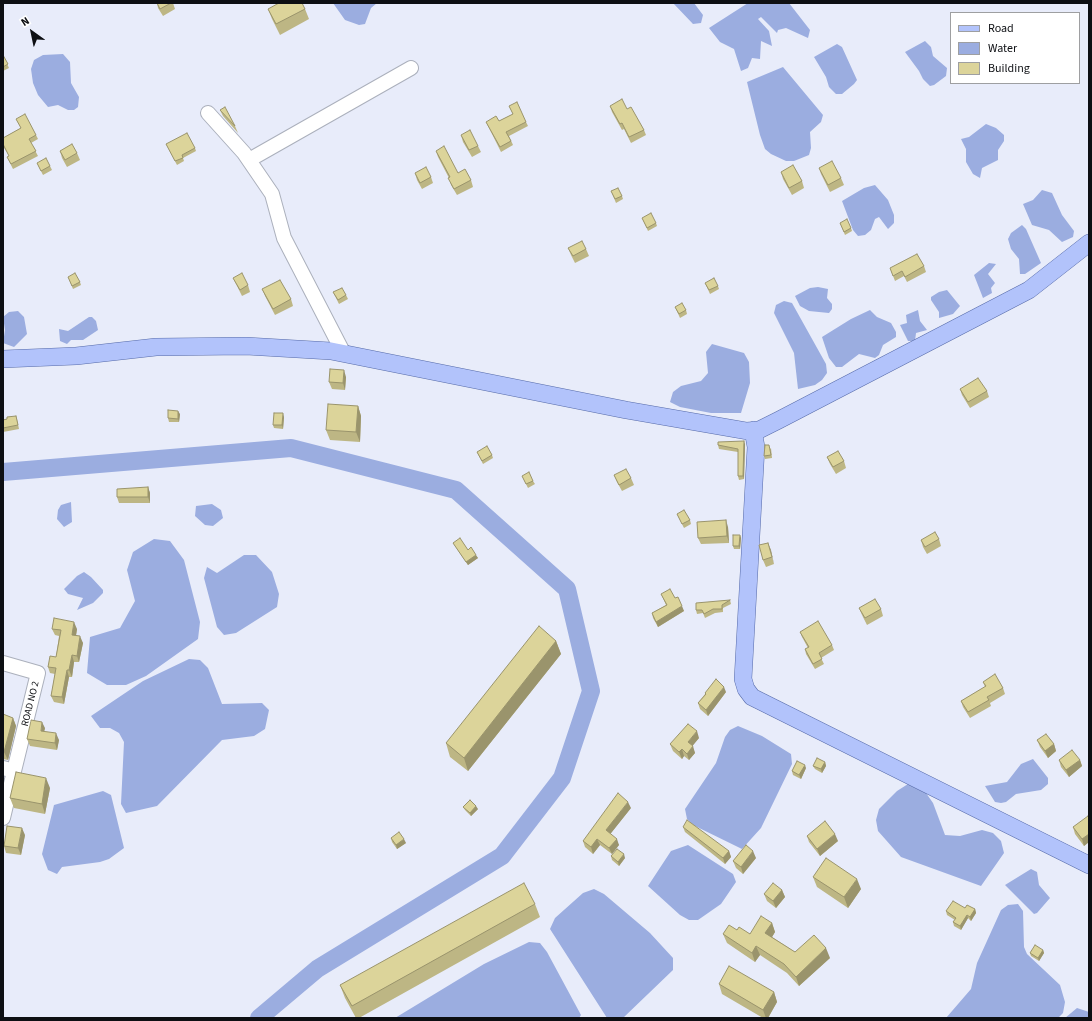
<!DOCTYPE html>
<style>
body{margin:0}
#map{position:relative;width:1092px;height:1021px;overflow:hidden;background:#e8ecfa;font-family:"Source Sans 3",sans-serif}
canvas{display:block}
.frame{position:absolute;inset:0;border:4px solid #0d0f13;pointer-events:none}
.legend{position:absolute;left:950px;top:12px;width:130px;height:72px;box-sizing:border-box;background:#fff;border:1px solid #9e9fa1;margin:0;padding:5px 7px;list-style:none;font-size:12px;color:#0d0f13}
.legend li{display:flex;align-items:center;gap:8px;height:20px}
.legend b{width:20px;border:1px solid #9e9fa1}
.north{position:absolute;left:12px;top:12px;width:40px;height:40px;-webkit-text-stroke:3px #fff;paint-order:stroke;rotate:327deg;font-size:11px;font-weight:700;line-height:16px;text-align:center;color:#0d0f13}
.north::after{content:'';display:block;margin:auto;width:14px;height:18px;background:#0d0f13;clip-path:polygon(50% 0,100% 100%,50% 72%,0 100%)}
</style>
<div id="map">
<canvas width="1092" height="1021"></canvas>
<div class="frame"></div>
<ul class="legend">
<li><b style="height:5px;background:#b2c3fb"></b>Road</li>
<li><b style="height:11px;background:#9bade0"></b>Water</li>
<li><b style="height:11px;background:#dcd49a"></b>Building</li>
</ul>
<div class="north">N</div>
</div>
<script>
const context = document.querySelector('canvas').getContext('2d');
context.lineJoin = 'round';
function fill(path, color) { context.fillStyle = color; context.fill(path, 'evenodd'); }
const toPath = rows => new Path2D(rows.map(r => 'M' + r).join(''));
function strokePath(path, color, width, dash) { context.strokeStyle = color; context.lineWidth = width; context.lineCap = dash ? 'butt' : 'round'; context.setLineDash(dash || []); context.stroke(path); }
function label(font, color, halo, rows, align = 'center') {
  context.font = font + ' "Source Sans 3",sans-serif'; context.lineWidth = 3; context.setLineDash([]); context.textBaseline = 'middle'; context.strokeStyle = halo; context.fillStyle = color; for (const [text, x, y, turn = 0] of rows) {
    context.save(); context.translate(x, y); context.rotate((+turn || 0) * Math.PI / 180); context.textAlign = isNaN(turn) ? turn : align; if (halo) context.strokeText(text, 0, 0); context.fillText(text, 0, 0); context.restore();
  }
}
fill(toPath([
 [333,3,377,3,371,8,365,24,359,25,345,20],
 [673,3,694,3,703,15,701,23,693,24],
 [748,3,757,4,789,3,810,30,808,38,786,28,778,30,777,33,761,17,758,19,769,31,772,46,761,41,760,59,752,58,748,68,741,71,734,49,720,42,709,28],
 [925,41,931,47,933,56,947,68,946,76,934,85,930,86,923,79,919,71,905,52],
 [837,44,842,47,857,80,854,84,842,94,836,94,829,87,826,77,814,57],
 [63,54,70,62,71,83,79,97,78,107,74,110,68,110,58,105,48,107,38,95,33,83,31,69,34,60,43,55],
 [783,67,823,115,821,122,810,132,811,148,809,155,794,161,786,161,771,154,765,149,760,135,747,82],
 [986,124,996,128,1004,135,1004,141,998,150,998,160,982,168,980,178,973,174,966,162,966,149,961,139,969,137],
 [875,185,888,200,894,215,894,223,888,229,879,217,875,219,871,230,865,235,858,236,853,230,842,201,864,188],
 [1042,190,1052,193,1062,215,1074,231,1073,237,1062,242,1049,230,1032,225,1023,204,1033,200],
 [1022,225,1026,229,1041,263,1025,274,1020,274,1019,259,1011,249,1008,239,1011,233],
 [989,263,996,264,988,274,995,283,991,288,992,293,983,298,974,275],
 [818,287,828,289,827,298,832,304,832,309,829,313,809,311,800,306,795,296,810,288],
 [947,290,960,306,953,314,939,318,939,312,931,300,931,297,939,292],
 [784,301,792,303,826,364,827,373,822,380,815,385,798,389,794,353,774,313,776,305],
 [870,310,877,317,891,323,896,332,896,337,883,345,879,355,875,358,859,354,842,367,836,367,829,358,822,337,851,319],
 [918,310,920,321,927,330,916,333,915,341,908,341,900,325,907,323,906,315],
 [18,311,24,317,27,334,14,347,3,343,5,330,3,317,9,312],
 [89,317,92,317,96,321,98,330,83,340,71,340,67,344,60,341,59,329,68,331],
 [712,344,744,353,749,362,750,383,741,413,711,413,680,407,670,402,673,392,681,386,701,381,708,373,706,352],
 [71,502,72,522,64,527,57,519,58,510,61,505],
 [212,504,221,510,223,518,213,526,205,525,195,516,196,506],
 [154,539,170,541,184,560,200,622,198,639,146,676,126,685,107,685,87,673,90,637,120,628,135,601,127,570,133,552],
 [244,555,256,555,272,572,279,594,277,607,236,633,224,635,217,627,204,578,207,567,217,573],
 [84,572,91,577,103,590,103,593,93,603,77,610,83,598,68,594,64,589,77,576],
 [189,659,200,660,208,668,222,704,262,703,269,710,265,729,254,736,222,740,157,806,126,813,121,804,124,742,119,733,110,728,100,728,91,716,143,681],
 [738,726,762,736,791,754,792,764,761,828,742,849,693,825,687,819,685,809,716,763,725,737,730,730],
 [1033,759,1048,778,1048,784,1041,790,1016,794,1006,802,1001,803,995,802,985,786,1007,782,1021,764],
 [919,783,933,803,945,835,960,836,982,830,993,833,1001,841,1004,853,981,886,901,857,878,831,876,820,879,809,897,791,908,784],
 [103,791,111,795,124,848,109,859,100,862,62,867,57,874,48,870,42,854,54,805],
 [688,845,733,874,736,882,721,904,698,920,689,920,680,915,648,886,671,851],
 [1031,869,1037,872,1039,885,1050,898,1037,913,1034,914,1005,885],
 [594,889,604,894,650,933,673,958,673,970,623,1018,607,1018,550,929,555,918,583,893],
 [1018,904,1023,911,1024,947,1027,954,1060,985,1065,1002,1063,1013,1058,1018,946,1018,971,989,977,963,1001,910,1008,905],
 [529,942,540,943,547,952,581,1015,579,1018,395,1018,484,964],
 [1077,1008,1089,1012,1089,1018,1065,1018]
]), '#9bade0');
strokePath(toPath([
 [3,472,291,448,456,490,567,589,591,691,562,778,502,856,317,969,259,1018]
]), '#9bade0', 18);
const minor = toPath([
 [208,113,244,153,272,194,284,238,344,354],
 [249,160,411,68],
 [3,663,38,673,14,771],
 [3,768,14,771,3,818]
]);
const major = toPath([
 [3,359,76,356,156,347,246,346,331,351,626,410,747,431,759,430,779,420,1029,290,1089,243],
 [753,430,756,447,743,679,746,689,752,697,1089,865]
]);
strokePath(minor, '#abb0bc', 16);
strokePath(major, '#566aa8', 18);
strokePath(minor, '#fff', 14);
strokePath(major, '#b2c3fb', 17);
fill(toPath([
 [157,3,173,3,175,9,163,16,158,8],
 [268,9,305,9,309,19,280,35,272,19],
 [3,55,9,68,3,71],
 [509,106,526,122,528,126,509,136,513,145,501,152,486,122,499,121,513,114],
 [610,106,627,109,644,130,646,135,631,143,624,129,622,130,612,112],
 [220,110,235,126,238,133,223,116],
 [16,119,36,135,38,139,31,143,38,156,13,169,7,157,9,156,3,146,3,138,21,128],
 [461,135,478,146,481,152,472,157,463,142],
 [166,144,195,148,196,151,183,158,184,161,177,165],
 [60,151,77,153,80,160,67,167,62,158],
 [436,151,458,173,471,180,473,187,457,195,451,185,449,178,438,157],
 [37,163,50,166,52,170,43,175],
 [819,168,841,178,844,185,830,192,821,174],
 [781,172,802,181,804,188,792,195,783,179],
 [415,173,431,177,433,183,422,189,417,180],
 [611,191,622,196,623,199,616,203],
 [642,218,656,223,657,226,648,231],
 [840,223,851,228,852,231,845,235],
 [568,248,586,249,589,256,575,263,571,255],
 [924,266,926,272,907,282,904,276,895,281,890,268],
 [68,277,80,282,81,285,73,289],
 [233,278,248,285,250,292,242,296],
 [705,283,718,286,719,289,710,294],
 [262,289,291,299,293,306,275,315,265,296],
 [333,292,346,295,348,299,339,304],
 [675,307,686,310,687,314,680,318],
 [346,377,345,390,332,389,329,382],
 [960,389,987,391,989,397,970,408,962,395],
 [358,406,361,416,360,442,330,440,326,430],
 [180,414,179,422,169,422,168,418],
 [16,416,17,419,19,429,3,432,3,420,7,419],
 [284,417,283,429,274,428,273,425],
 [745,444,744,479,739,480,738,476,738,452,719,449,718,445],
 [771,448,772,458,765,459,764,456],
 [477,452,492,455,493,458,483,464],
 [827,457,844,461,846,468,836,474,830,464],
 [614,475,631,478,634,485,622,491,617,482],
 [522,476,533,481,535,484,528,488],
 [148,487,150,493,150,503,119,503,117,497],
 [677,514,690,520,691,524,684,528],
 [728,527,729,543,701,544,698,538],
 [740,535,741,538,740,549,734,549,733,546],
 [939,539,941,546,927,554,923,547,921,540],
 [453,543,468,550,478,558,468,565,455,546],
 [768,543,774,564,766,567,763,560],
 [661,594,675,598,684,611,658,627,653,618,652,613,666,605],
 [730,600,731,604,723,608,723,612,715,613,705,618,703,613,697,614,696,610],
 [859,608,881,609,883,616,867,625,862,615],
 [52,629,77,629,76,635,83,643,79,662,74,662,72,677,69,677,64,704,54,702,51,696,55,674,50,673,48,667,56,657,59,636,55,635],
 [800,632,832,645,834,650,821,658,824,664,815,669,806,654,805,649,808,648,802,637],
 [556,641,561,654,468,771,450,757,446,743],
 [983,682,1003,688,1005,694,990,703,991,706,970,718,963,707,961,701,985,687],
 [726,692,708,716,700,709,698,703,705,694,705,693],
 [3,714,13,718,16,726,8,760,3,759],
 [45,728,44,731,59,740,57,750,30,746,27,739],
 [699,738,692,746,695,753,689,760,684,756,682,759,673,751,670,744],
 [1037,740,1054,744,1056,751,1048,758,1040,747],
 [1059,760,1080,760,1082,766,1069,777,1061,767],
 [825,762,826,766,822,773,815,769,813,766],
 [806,768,801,779,793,775,792,771],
 [50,788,45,814,14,808,10,798],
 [463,807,478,809,471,816,465,810],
 [631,808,610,834,619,845,612,854,600,845,593,854,585,847,583,841],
 [1089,818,1089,842,1084,846,1075,834,1073,827],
 [683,827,729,851,731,857,725,864,685,832],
 [25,835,21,855,6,853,4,846],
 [807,836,838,841,820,856,809,842],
 [391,838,406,843,397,849,392,842],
 [611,856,625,858,619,866,612,860],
 [756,858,743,874,736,868,733,861],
 [813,877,861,889,848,908,817,887],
 [782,890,785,897,776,908,767,901,764,894],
 [535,904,540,917,359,1018,356,1018,345,998,340,985],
 [965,908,975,909,976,913,971,921,968,918,961,930,954,926,953,922,955,920,947,915,946,911],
 [772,923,775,932,772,937,795,952,830,958,799,986,787,973,760,955,755,962,727,943,723,934,737,930,750,934],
 [1043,950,1044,953,1039,961,1031,956,1030,953],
 [719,984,774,992,777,1002,768,1018,763,1018,722,994]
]), '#bdb684');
fill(toPath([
 [344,370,346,377,345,390,343,383],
 [358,406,361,416,360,442,356,432],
 [178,411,180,414,179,422,178,419],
 [283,413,284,417,283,429,282,425],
 [744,441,745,444,744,479,743,476],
 [148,487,150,493,150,503,148,497],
 [726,520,728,527,729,543,727,536],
 [740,535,741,538,740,549,739,546],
 [768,543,771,550,774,564],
 [476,555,478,558,468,565,466,562],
 [682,606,684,611,658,627,656,622],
 [74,622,77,629,75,642,72,635],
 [80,636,83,643,79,662,77,656],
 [556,641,561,654,468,771,464,758],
 [72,655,74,662,72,677,69,670],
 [67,670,69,677,64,704,62,697],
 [724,687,726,692,708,716,706,710],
 [13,718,16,726,8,760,4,752],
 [42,722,45,728,43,737,41,731],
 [697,731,699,738,690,749,688,742],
 [56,733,59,740,57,750,55,743],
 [1054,744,1056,751,1048,758,1045,751],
 [693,746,695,753,689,760,687,754],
 [682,749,684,756,682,759,679,752],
 [1080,760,1082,766,1069,777,1066,770],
 [825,762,826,766,822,773,821,769],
 [805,765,806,768,801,779,799,775],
 [46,778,50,788,45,814,42,804],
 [628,802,631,808,608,837,606,830],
 [476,806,478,809,471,816,470,813],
 [22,828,25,835,21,855,18,848],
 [835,834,838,841,820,856,817,849],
 [1089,834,1089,842,1084,846,1082,839],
 [404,839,406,843,397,849,396,845],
 [597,839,600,845,593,854,591,847],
 [617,839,619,845,612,854,609,848],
 [729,851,731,857,725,864,723,858],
 [753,851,756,858,743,874,741,867],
 [624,854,625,858,619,866,618,862],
 [857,879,861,889,848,908,844,897],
 [782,890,785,897,776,908,773,901],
 [975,909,976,913,971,921,970,917],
 [967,915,968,918,961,930,960,926],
 [772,923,775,932,769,942,765,933],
 [756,946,760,955,755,962,752,953],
 [826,948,830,958,799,986,796,977],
 [1043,950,1044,953,1039,961,1038,958],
 [774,992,777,1002,768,1018,766,1018,763,1010]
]), '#9a946c');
const building = toPath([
 [157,3,171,3,160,9,157,3],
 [279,3,302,3,305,9,276,24,268,9,279,3],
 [3,55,8,64,3,67,3,55],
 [622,99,627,109,631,107,644,130,629,137,622,123,620,124,610,106,622,99],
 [517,102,526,122,506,132,511,141,500,147,486,122,496,116,499,121,513,114,509,106,517,102],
 [225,107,235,126,220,110,225,107],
 [25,114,36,135,29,139,36,151,11,164,7,157,9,156,3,144,3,138,21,128,16,119,25,114],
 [470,130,478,146,469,150,461,135,470,130],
 [187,133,195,148,182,155,183,158,175,161,166,144,187,133],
 [72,144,77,153,65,160,60,151,72,144],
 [444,146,458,173,465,169,471,180,454,189,448,178,450,177,436,151,444,146],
 [46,158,50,166,41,171,37,163,46,158],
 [832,161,841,178,828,185,819,168,832,161],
 [793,165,802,181,789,188,781,172,793,165],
 [426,167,431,177,420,183,415,173,426,167],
 [618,188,622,196,615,199,611,191,618,188],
 [651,213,656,223,647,228,642,218,651,213],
 [847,219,851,228,844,232,840,223,847,219],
 [582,241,586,249,573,256,568,248,582,241],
 [917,254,924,266,905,277,902,271,893,276,890,268,917,254],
 [75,273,80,282,72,286,68,277,75,273],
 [242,273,248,285,240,290,233,278,242,273],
 [714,278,718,286,709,290,705,283,714,278],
 [280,280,291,299,273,309,262,289,280,280],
 [342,288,346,295,338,300,333,292,342,288],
 [682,303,686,310,679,314,675,307,682,303],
 [330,369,344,370,343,383,329,382,330,369],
 [978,378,987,391,968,402,960,389,978,378],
 [328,404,358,406,356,432,326,430,328,404],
 [168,410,178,411,178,419,168,418,168,410],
 [274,413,283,413,282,425,273,425,274,413],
 [16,416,18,425,3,428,3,420,7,419,7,417,16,416],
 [744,441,743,476,738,476,738,449,718,445,718,442,744,441],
 [765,445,769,445,771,455,764,456,765,445],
 [487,446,492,455,482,461,477,452,487,446],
 [838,451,844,461,833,467,827,457,838,451],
 [626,469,631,478,619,485,614,475,626,469],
 [529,472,533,481,526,484,522,476,529,472],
 [148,487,148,497,117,497,117,489,148,487],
 [684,510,690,520,682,524,677,514,684,510],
 [726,520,727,536,698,538,697,522,726,520],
 [935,532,939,539,925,547,921,540,935,532],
 [733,535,740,535,739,546,733,546,733,535],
 [460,538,468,550,471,547,476,555,466,562,453,543,460,538],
 [768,543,772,557,763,560,759,545,768,543],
 [670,589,675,598,678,597,682,606,656,622,652,613,667,605,661,594,670,589],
 [875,599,881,609,865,618,859,608,875,599],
 [730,600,722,605,722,609,713,609,704,614,702,610,696,610,696,603,730,600],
 [54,618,74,622,72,635,80,636,77,656,72,655,69,670,67,670,62,697,51,696,56,668,48,667,50,656,56,657,61,630,52,629,54,618],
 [818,621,832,645,819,653,822,659,813,664,805,649,809,647,800,632,818,621],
 [539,626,556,641,464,758,446,743,539,626],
 [995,674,1003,688,987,697,989,700,968,712,961,701,986,686,983,682,995,674],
 [716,679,724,687,706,710,698,703,706,694,705,693,716,679],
 [3,714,13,718,4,752,3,751,3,714],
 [31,720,42,722,41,731,56,733,55,743,27,739,31,720],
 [688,724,697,731,688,742,693,746,687,754,682,749,679,752,670,744,688,724],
 [1046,734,1054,744,1045,751,1037,740,1046,734],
 [1072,750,1080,760,1066,770,1059,760,1072,750],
 [817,758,825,762,821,769,813,766,817,758],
 [797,761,805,765,799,775,792,771,797,761],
 [16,772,46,778,42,804,10,798,16,772],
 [618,793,628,802,606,830,617,839,609,848,597,839,591,847,583,841,618,793],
 [470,800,476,806,470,813,463,807,470,800],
 [1088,816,1089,818,1089,834,1082,839,1073,827,1088,816],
 [687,820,729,851,723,858,683,827,687,820],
 [825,821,835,834,817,849,807,836,825,821],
 [7,826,22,828,18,848,4,846,7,826],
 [399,832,404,839,396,845,391,838,399,832],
 [746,845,753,851,741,867,733,861,746,845],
 [617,849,624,854,618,862,611,856,617,849],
 [826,858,857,879,844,897,813,877,826,858],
 [524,883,535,904,352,1006,340,985,524,883],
 [773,883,782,890,773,901,764,894,773,883],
 [953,901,965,908,967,905,975,909,970,917,967,915,960,926,953,922,956,918,946,911,953,901],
 [761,916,772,923,765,933,795,952,814,935,826,948,796,977,784,964,756,946,752,953,723,934,729,925,737,930,739,927,750,934,761,916],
 [1035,945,1043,950,1038,958,1030,953,1035,945],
 [729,966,774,992,763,1010,719,984,729,966]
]);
fill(building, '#dcd49a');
strokePath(building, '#9a946c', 1);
label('10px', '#0d0f13', '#fff', [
 ["ROAD NO 2",31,704,-76]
]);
</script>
